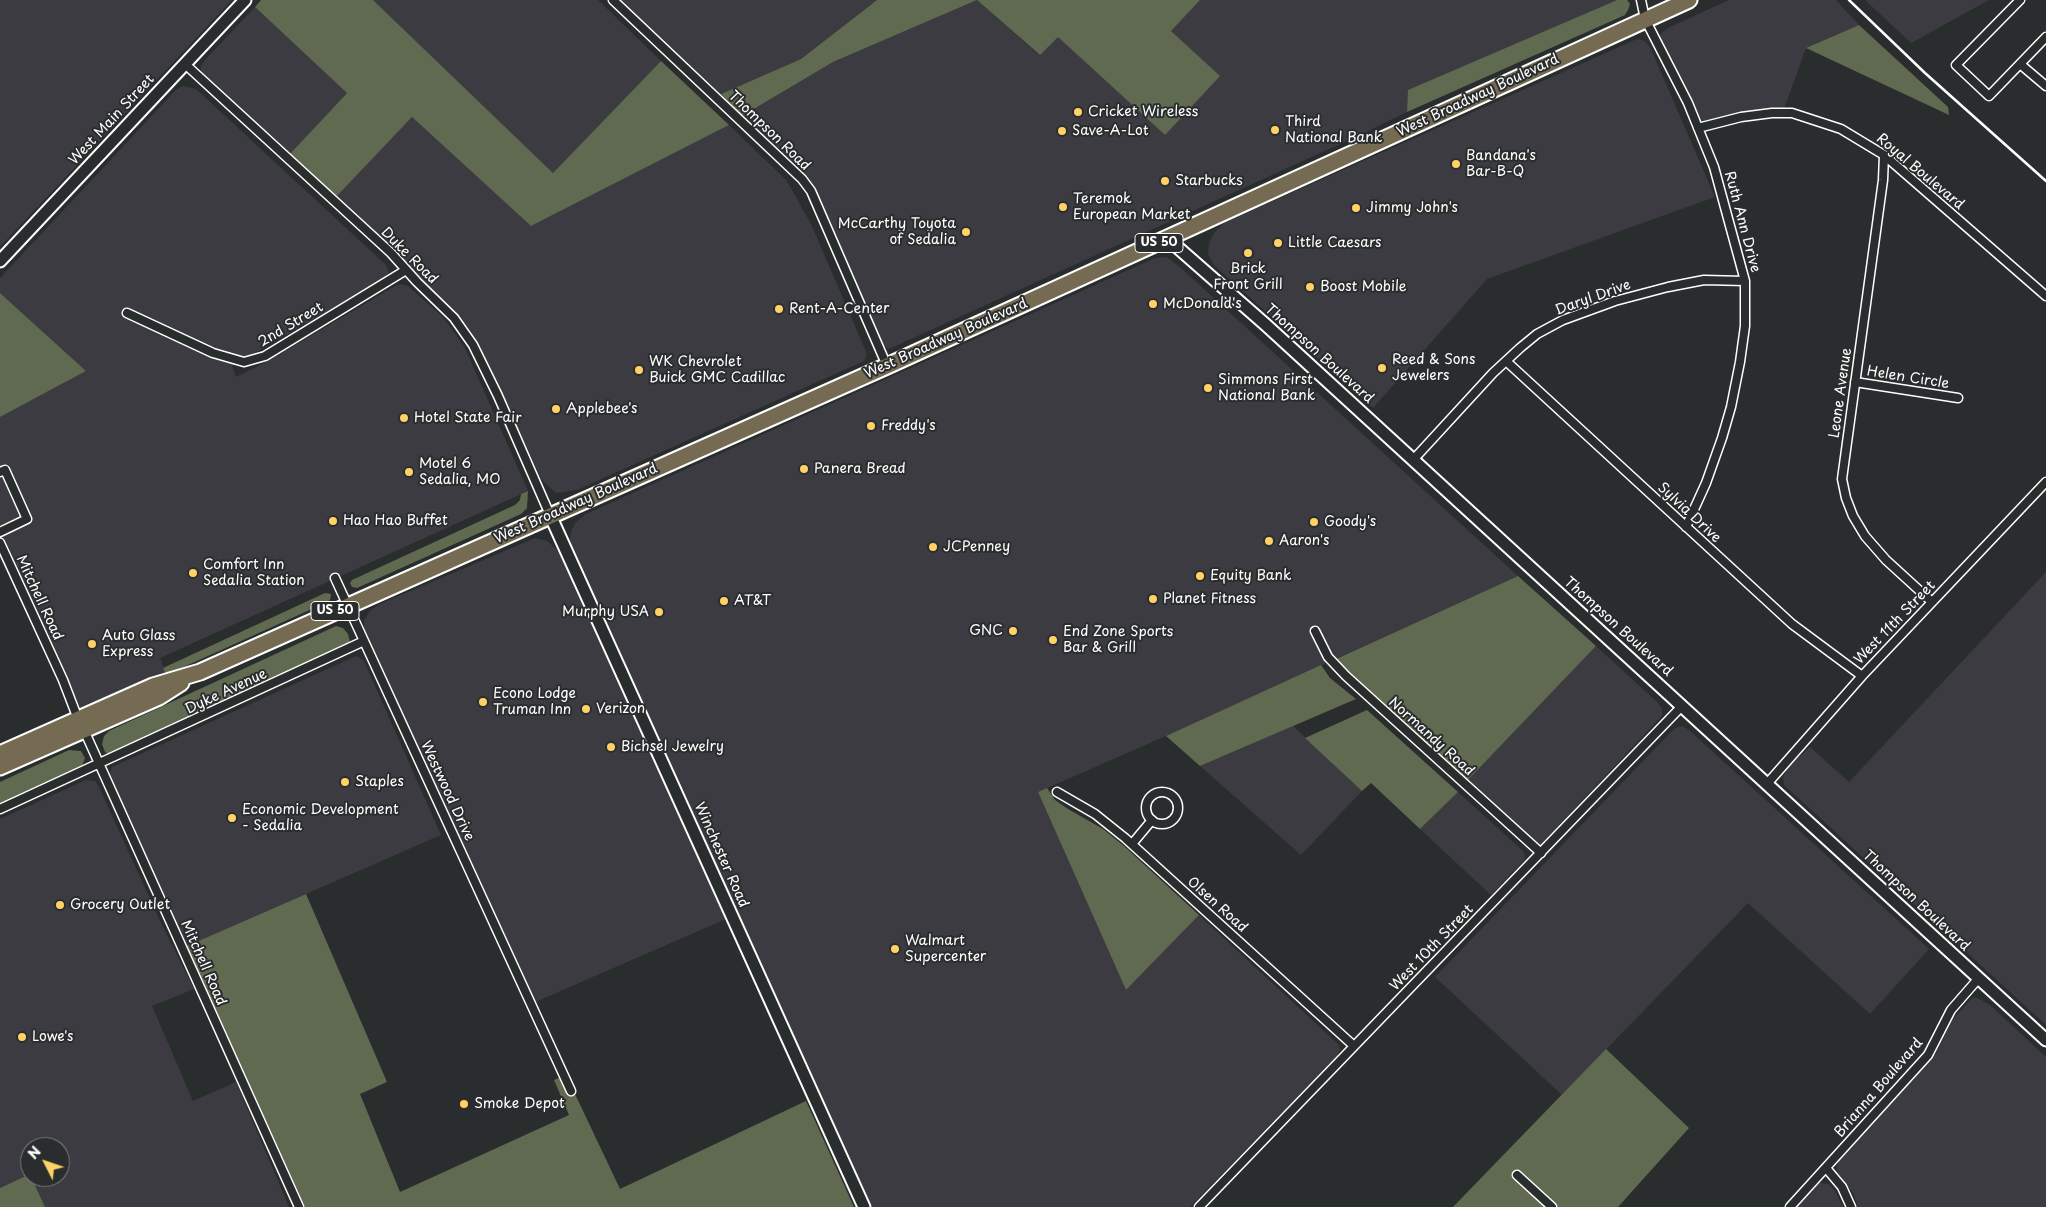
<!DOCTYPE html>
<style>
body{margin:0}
#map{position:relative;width:2046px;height:1207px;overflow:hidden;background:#2a2d2e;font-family:"Playpen Sans",sans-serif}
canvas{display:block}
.north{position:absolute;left:20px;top:1137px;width:50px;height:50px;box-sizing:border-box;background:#2a2d2e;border:1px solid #7f8182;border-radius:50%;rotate:311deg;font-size:14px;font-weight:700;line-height:20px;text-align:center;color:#fff}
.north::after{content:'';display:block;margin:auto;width:18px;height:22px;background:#ffd166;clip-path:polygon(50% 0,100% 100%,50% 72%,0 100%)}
</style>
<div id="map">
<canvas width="2046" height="1207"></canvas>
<div class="north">N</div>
</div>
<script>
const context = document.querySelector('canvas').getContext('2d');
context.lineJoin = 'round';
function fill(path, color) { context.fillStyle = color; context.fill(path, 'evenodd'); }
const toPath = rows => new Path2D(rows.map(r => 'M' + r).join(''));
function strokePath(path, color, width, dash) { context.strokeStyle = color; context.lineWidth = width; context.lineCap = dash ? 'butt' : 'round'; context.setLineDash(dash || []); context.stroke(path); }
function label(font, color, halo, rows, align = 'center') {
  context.font = font + ' "Playpen Sans",sans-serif'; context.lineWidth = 4; context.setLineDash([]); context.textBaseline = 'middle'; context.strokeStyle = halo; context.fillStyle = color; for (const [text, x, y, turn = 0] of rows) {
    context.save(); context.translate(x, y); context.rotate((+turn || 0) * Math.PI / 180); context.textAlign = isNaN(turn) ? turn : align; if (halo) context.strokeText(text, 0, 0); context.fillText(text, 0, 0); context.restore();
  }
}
fill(toPath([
 [0,0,232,0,0,247],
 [373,0,598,0,661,61,553,173],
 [621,0,877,0,801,59,721,94],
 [977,0,1039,55,1058,36,1165,135,1171,30,1200,0,1617,0,1409,90,1407,112,1360,135,889,349,884,346,818,205,799,177,742,116,833,62],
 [1729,0,1836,0,1859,25,1806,48,1784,109,1762,109,1730,115,1706,124,1698,121,1692,113,1660,39,1661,33,1668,28],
 [1865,0,1989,0,1911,43],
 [255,7,347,93,289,155,201,72,201,66,205,60],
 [1637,39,1645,41,1650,47,1715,197,1487,279,1373,408,1214,265,1208,254,1209,244,1214,233,1224,223],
 [183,86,196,89,386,265,389,272,386,278,232,366,236,377,268,361,395,286,401,284,408,286,443,317,465,348,528,491,160,658,166,675,83,710,78,704,0,529,0,417,86,371,0,293,0,278,176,90],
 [412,117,531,226,729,125,785,179,791,188,811,224,867,354,864,361,577,490,556,493,542,480,480,348,468,327,335,198],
 [1167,257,1181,268,1518,576,1166,736,1038,792,1126,990,1199,915,1339,1045,1340,1050,1336,1057,1190,1207,872,1207,569,542,571,532,575,523,586,514,1155,258],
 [535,538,547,541,556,549,565,561,726,919,533,1003,364,628,364,620,371,610,380,604],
 [2046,572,2046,1025,1784,785,1783,777,1788,767,1810,747,1849,782],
 [1596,646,1657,702,1662,709,1662,716,1539,846,1532,845,1465,783],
 [356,656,364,661,441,835,187,946,109,776,112,767],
 [1293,726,1362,791,1301,855,1200,766],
 [1682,726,1689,730,1929,949,1870,1014,1748,903,1562,1095,1435,977,1675,728],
 [86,780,95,781,99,787,162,925,194,989,152,1006,193,1101,236,1082,289,1207,45,1207,32,1177,60,1177,60,1147,30,1147,30,1174,0,1188,0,819],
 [1458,792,1524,852,1525,859,1491,895,1420,829],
 [1973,997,1980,999,1990,1005,2046,1057,2046,1207,1858,1207,1853,1193,1837,1171,1838,1161,1936,1054,1953,1019],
 [1819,1183,1829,1184,1835,1191,1843,1207,1797,1207]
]), '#3c3b41');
fill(toPath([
 [261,0,373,0,553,173,661,61,729,125,531,226,412,117,335,198,289,155,347,93,255,7],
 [877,0,1200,0,1171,31,1220,76,1165,135,1058,37,1040,55,977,0,833,62,742,116,721,94,801,59],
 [1617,0,1627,0,1630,4,1628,10,1625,15,1407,112,1408,90],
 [1859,25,1948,107,1949,115,1806,48],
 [0,293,86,371,0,417],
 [528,491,527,508,521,514,357,588,352,587,350,583,352,580,515,505,520,500,521,494],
 [1518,576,1596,646,1465,783,1334,660],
 [325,593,331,594,330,600,325,603,166,675,163,668],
 [336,626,343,628,348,634,350,642,344,649,110,755,105,752,102,744,104,736,109,731],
 [1321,665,1330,678,1356,699,1200,766,1166,736],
 [1367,710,1458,792,1420,829,1371,783,1362,791,1305,738],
 [69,750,81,751,85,758,82,766,74,772,0,806,0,782],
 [1047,788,1055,800,1068,809,1103,829,1124,846,1199,915,1126,990,1038,792],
 [306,894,387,1082,360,1094,400,1192,569,1115,554,1080,566,1075,620,1189,806,1101,854,1207,305,1207,187,946],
 [1606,1049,1689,1128,1618,1207,1453,1207],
 [30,1174,45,1207,0,1207,0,1188]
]), '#606a50');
const street = toPath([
 [613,0,802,179,811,191,887,366],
 [1641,0,1645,19,1688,103,1714,167,1745,281,1745,326,1740,362,1731,407,1722,438,1706,483,1686,527],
 [2020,0,1956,65,1989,96,2046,37],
 [185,64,391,253,417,282,454,318,473,345,498,396,550,515],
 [2020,64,2046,86],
 [1698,128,1741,117,1772,113,1792,113,1841,129,1884,155,2046,296],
 [1884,155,1883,180,1842,479,1846,498,1853,516,1865,536,1886,560,1932,602],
 [127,313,213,353,244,362,265,356,406,270],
 [1506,361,1792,624,1862,676],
 [1855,382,1958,398],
 [1413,460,1493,373,1520,348,1537,334,1563,320,1615,301,1668,287,1704,280,1745,281],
 [0,472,5,470,27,519,0,532],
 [0,543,63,680,78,719],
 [335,578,571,1091],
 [1315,631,1328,657,1346,676,1541,853],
 [84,730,299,1207],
 [1766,785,1862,676,2046,482],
 [1057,792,1095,814,1125,838,1354,1046],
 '1146 808a16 16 0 1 1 32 0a16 16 0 1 1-32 0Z',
 [0,809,364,641],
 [1132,844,1152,820],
 [1826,1168,1842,1187,1851,1207],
 [1517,1175,1552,1207],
 [1199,1207,1682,706],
 [1790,1207,1928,1055,1951,1010,1978,979]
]);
const secondary = toPath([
 [1168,239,1266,325,2046,1040],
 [0,261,245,0],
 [550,515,864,1207]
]);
const highway = toPath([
 [0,754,153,686,200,672,887,366,1689,0],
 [0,767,159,697,181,683]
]);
strokePath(street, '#fff', 11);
strokePath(secondary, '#fff', 15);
strokePath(highway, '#fff', 19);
strokePath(street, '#2a2d2e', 8);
strokePath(secondary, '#2a2d2e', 11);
strokePath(highway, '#746b52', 15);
strokePath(toPath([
 [1849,0,1925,73,2046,181]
]), '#fff', 2.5);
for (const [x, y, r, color] of [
 [1078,112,5,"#ffd166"],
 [1275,130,5,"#ffd166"],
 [1062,131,5,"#ffd166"],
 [1456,164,5,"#ffd166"],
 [1165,181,5,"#ffd166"],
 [1063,207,5,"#ffd166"],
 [1356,208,5,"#ffd166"],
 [966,232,5,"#ffd166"],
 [1278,243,5,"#ffd166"],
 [1248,253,5,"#ffd166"],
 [1310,287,5,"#ffd166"],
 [1153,304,5,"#ffd166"],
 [779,309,5,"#ffd166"],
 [1382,368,5,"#ffd166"],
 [639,370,5,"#ffd166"],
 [1208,388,5,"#ffd166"],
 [556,409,5,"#ffd166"],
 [404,418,5,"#ffd166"],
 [871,426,5,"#ffd166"],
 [804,469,5,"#ffd166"],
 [409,472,5,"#ffd166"],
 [333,521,5,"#ffd166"],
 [1314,522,5,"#ffd166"],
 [1269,541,5,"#ffd166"],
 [933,547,5,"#ffd166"],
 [193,573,5,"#ffd166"],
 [1200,576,5,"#ffd166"],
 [1153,599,5,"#ffd166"],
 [724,601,5,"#ffd166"],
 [659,612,5,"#ffd166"],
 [1013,631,5,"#ffd166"],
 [1053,640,5,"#ffd166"],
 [92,644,5,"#ffd166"],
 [483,702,5,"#ffd166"],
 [586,709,5,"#ffd166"],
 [611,747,5,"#ffd166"],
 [345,782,5,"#ffd166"],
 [232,818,5,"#ffd166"],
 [60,905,5,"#ffd166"],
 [895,949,5,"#ffd166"],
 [22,1037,5,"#ffd166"],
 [464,1104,5,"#ffd166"]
]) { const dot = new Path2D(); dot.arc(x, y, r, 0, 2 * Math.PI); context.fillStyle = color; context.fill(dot); strokePath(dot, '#2a2d2e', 2); }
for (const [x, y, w] of [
 [1159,243,48],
 [335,611,48]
]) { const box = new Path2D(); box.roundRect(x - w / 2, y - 9.5, w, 19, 4); context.fillStyle = '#2a2d2e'; context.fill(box); strokePath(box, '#fff', 1); }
label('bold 12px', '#fff', null, [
 ["US 50",1159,243],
 ["US 50",335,611]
]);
label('14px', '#fff', '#2a2d2e', [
 ["West Broadway Boulevard",1478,96,-25],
 ["West Main Street",112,120,-47],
 ["Thompson Road",769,131,44],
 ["Royal Boulevard",1920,172,40],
 ["Ruth Ann Drive",1742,222,75],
 ["Duke Road",409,256,45],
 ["Daryl Drive",1593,298,-20],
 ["2nd Street",291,325,-31],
 ["West Broadway Boulevard",946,339,-24],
 ["Thompson Boulevard",1319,354,42],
 ["Helen Circle",1908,378,9],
 ["Leone Avenue",1841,393,-82],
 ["West Broadway Boulevard",576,504,-24],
 ["Sylvia Drive",1689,513,43],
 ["Mitchell Road",39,598,65],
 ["West 11th Street",1895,623,-46],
 ["Thompson Boulevard",1618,627,42],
 ["Dyke Avenue",226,692,-25],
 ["Normandy Road",1431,737,42],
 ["Westwood Drive",447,791,65],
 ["Winchester Road",721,855,66],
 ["Thompson Boulevard",1916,901,43],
 ["Olsen Road",1217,905,42],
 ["West 10th Street",1432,948,-46],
 ["Mitchell Road",203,963,66],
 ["Brianna Boulevard",1879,1088,-49]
]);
label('14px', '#fff', '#2a2d2e', [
 ["Cricket Wireless",1088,112],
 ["Third",1285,122],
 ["National Bank",1285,138],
 ["Save-A-Lot",1072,131],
 ["Bandana's",1466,156],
 ["Bar-B-Q",1466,172],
 ["Starbucks",1175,181],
 ["Teremok",1073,199],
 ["European Market",1073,215],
 ["Jimmy John's",1366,208],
 ["McCarthy Toyota",956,224,"right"],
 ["of Sedalia",956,240,"right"],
 ["Little Caesars",1288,243],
 ["Brick",1248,269,"center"],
 ["Front Grill",1248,285,"center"],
 ["Boost Mobile",1320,287],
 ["McDonald's",1163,304],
 ["Rent-A-Center",789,309],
 ["Reed & Sons",1392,360],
 ["Jewelers",1392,376],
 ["WK Chevrolet",649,362],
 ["Buick GMC Cadillac",649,378],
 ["Simmons First",1218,380],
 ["National Bank",1218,396],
 ["Applebee's",566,409],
 ["Hotel State Fair",414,418],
 ["Freddy's",881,426],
 ["Motel 6",419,464],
 ["Sedalia, MO",419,480],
 ["Panera Bread",814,469],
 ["Hao Hao Buffet",343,521],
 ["Goody's",1324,522],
 ["Aaron's",1279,541],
 ["JCPenney",943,547],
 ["Comfort Inn",203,565],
 ["Sedalia Station",203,581],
 ["Equity Bank",1210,576],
 ["Planet Fitness",1163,599],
 ["AT&T",734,601],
 ["Murphy USA",649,612,"right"],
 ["GNC",1003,631,"right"],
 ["End Zone Sports",1063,632],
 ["Bar & Grill",1063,648],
 ["Auto Glass",102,636],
 ["Express",102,652],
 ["Econo Lodge",493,694],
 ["Truman Inn",493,710],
 ["Verizon",596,709],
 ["Bichsel Jewelry",621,747],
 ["Staples",355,782],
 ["Economic Development",242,810],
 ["- Sedalia",242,826],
 ["Grocery Outlet",70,905],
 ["Walmart",905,941],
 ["Supercenter",905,957],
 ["Lowe's",32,1037],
 ["Smoke Depot",474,1104]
], 'left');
</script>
